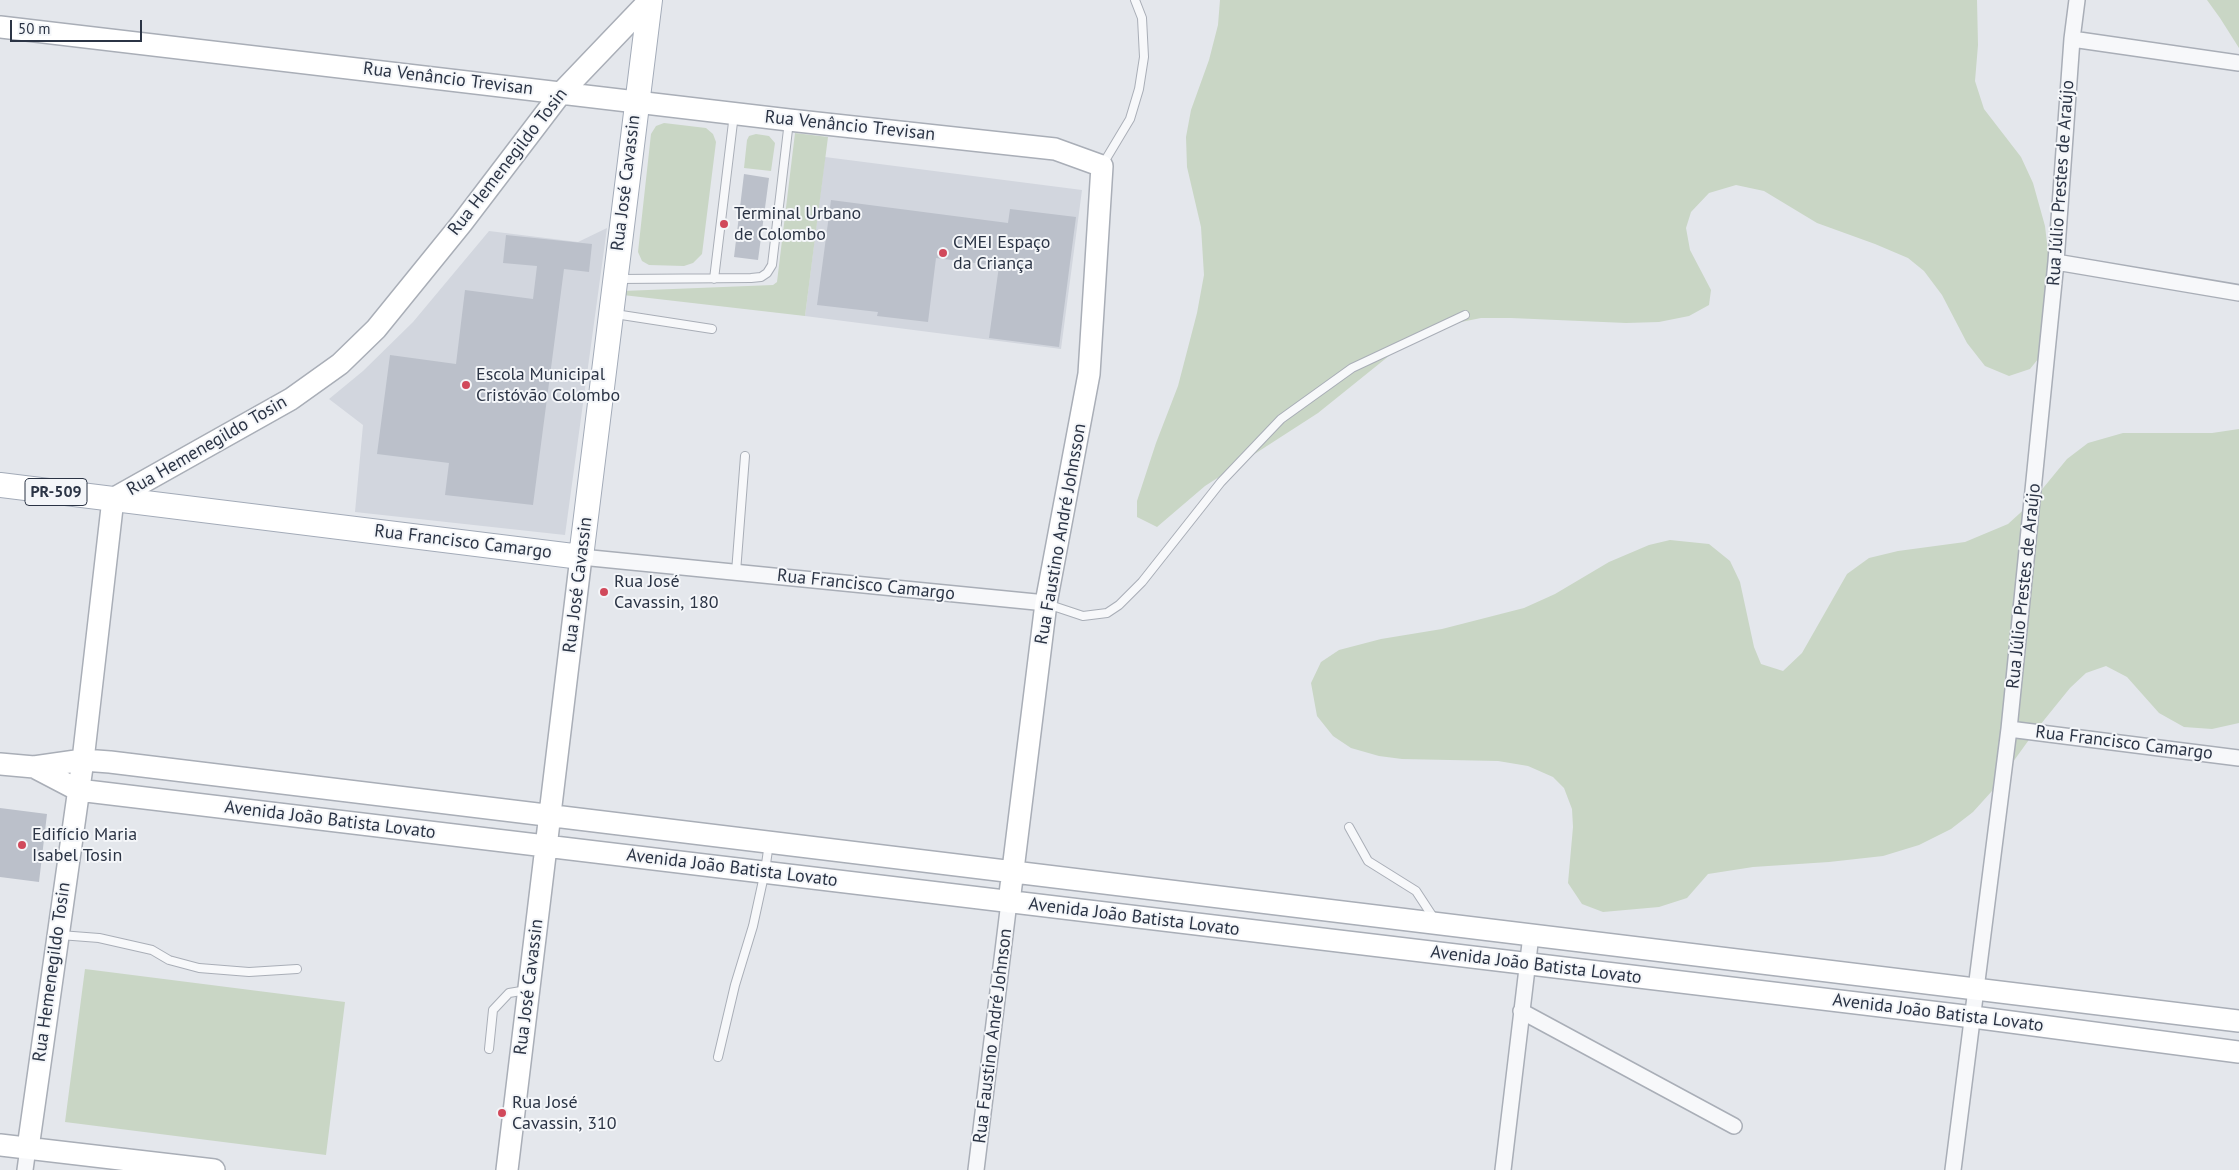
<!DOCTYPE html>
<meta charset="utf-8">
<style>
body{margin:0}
#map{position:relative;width:2239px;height:1170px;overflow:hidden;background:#e4e7ec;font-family:"PT Sans",sans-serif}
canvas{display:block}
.scale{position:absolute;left:10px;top:20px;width:132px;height:22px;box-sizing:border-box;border:2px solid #2b3445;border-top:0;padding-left:6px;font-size:15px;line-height:18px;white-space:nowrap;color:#2b3445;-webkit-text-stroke:4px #f4f6f9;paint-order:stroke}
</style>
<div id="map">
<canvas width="2239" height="1170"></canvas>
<div class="scale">50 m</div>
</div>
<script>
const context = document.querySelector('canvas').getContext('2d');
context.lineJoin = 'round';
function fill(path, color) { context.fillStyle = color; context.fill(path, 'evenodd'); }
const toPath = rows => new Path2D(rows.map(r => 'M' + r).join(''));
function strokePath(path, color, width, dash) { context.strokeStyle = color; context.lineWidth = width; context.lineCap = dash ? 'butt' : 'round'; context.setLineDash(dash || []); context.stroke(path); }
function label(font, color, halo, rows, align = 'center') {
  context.font = font + ' "PT Sans",sans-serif'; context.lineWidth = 4; context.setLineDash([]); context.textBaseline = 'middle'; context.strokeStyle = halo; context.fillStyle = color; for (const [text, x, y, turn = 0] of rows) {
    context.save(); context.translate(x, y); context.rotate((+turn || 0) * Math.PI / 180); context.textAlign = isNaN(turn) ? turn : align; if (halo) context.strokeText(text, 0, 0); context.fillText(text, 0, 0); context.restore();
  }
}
fill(toPath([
 [825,157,1082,190,1061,349,805,316],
 [607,228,565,535,355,512,363,425,329,399,363,371,413,322,489,231,578,242]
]), '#d2d6de');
fill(toPath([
 [1220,0,1977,0,1978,45,1975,81,1984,109,2021,157,2033,183,2045,226,2054,302,2047,348,2030,369,2009,376,1985,366,1967,343,1942,295,1924,271,1908,258,1875,244,1817,223,1764,191,1736,185,1709,193,1691,212,1686,228,1690,250,1711,290,1709,305,1689,316,1659,322,1626,323,1511,318,1481,318,1431,328,1405,343,1318,413,1205,486,1157,527,1137,517,1137,501,1156,443,1178,386,1197,313,1204,275,1201,227,1187,167,1186,137,1191,110,1209,60,1218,25],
 [2207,0,2239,0,2239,48,2220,18],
 [664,123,706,128,713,134,716,142,702,254,693,263,684,266,649,265,642,261,638,252,651,134,656,126],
 [795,133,828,137,805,316,623,295,623,291,773,285,777,282],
 [756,134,769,136,775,143,771,171,744,168,747,140,749,136],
 [2239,429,2239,723,2212,729,2184,727,2159,713,2127,677,2106,666,2086,673,2070,688,2036,730,1992,791,1973,812,1951,829,1919,845,1883,856,1829,862,1753,867,1708,874,1687,898,1659,907,1603,912,1582,904,1568,883,1573,827,1572,809,1564,788,1553,777,1528,766,1498,761,1402,759,1379,756,1351,748,1333,736,1317,716,1311,683,1321,662,1339,650,1381,639,1442,629,1524,608,1555,594,1609,562,1649,545,1670,540,1709,544,1730,561,1740,582,1754,647,1761,664,1783,671,1802,653,1847,574,1869,558,1898,551,1965,542,2008,524,2030,504,2067,459,2088,443,2123,433,2212,433],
 [85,969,345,1002,326,1155,65,1122]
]), '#c9d6c5');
fill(toPath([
 [744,174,769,178,758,260,734,257],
 [831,200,1008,223,1010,209,1076,217,1059,347,989,338,999,266,936,258,928,322,877,316,878,312,817,305],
 [506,235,592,244,589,272,564,269,533,505,445,495,449,463,377,454,390,355,456,364,465,290,533,299,537,266,503,263],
 [0,808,47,814,39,882,0,877]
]), '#bbc0ca');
const lane = toPath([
 [1103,164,1130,119,1139,89,1144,57,1142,18,1135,0],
 [619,279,751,278,761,277,767,273,772,265,789,121],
 [714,279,734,114],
 [615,314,712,329],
 [736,572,745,456],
 [1047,604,1083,616,1107,613,1119,605,1142,582,1221,482,1281,419,1352,368,1465,315],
 [1349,827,1368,861,1416,891,1435,920],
 [60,935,99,938,152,950,169,960,199,968,249,972,297,969],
 [489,1049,493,1010,509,993,527,990],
 [718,1057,735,985,753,926,765,871,769,843]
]);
const street = toPath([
 [2072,39,2239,63],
 [2056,262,2239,293],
 [581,557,1046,603],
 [2009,729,2239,758],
 [1521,1011,1734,1126],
 [25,1170,28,1148],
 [976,1170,1009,902],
 [1503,1170,1531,935],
 [1953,1170,2009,729,2056,262,2072,39,2077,0]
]);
const secondary = toPath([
 [0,27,789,120,1055,149,1102,166,1089,374,1046,603,1009,902],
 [0,764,34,767,83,760,110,762,2239,1021],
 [34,767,78,790,1973,1017,2239,1052],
 [0,1145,214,1170],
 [28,1148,83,760,113,499,291,399,340,364,376,329,462,223,561,93,649,1],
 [507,1170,581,557]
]);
const primary = toPath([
 [0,485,581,557,650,0]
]);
strokePath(lane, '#a9aeb7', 10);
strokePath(street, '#a9aeb7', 18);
strokePath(secondary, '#a9aeb7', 24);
strokePath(primary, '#a3abb8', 26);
strokePath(lane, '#f7f8fa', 8);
strokePath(street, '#f7f8fa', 15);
strokePath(secondary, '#fff', 21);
strokePath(primary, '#fff', 24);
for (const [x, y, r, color] of [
 [724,224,5,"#d1495b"],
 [943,253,5,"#d1495b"],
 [466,385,5,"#d1495b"],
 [604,592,5,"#d1495b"],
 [22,845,5,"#d1495b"],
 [502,1113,5,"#d1495b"]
]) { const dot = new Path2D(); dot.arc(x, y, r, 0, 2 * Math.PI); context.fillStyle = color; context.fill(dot); strokePath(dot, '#f4f6f9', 2); }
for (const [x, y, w] of [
 [56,492,62]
]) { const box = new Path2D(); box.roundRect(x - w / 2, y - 13.5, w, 27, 4); context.fillStyle = '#f4f6f9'; context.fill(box); strokePath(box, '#2b3445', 1); }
label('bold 16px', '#2b3445', null, [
 ["PR-509",56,492]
]);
label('18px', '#2b3445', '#f4f6f9', [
 ["Rua Venâncio Trevisan",448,79,7],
 ["Rua Venâncio Trevisan",850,126,6],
 ["Rua Hemenegildo Tosin",508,162,-52],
 ["Rua José Cavassin",626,183,-83],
 ["Rua Júlio Prestes de Araújo",2061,183,-86],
 ["Rua Hemenegildo Tosin",207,446,-30],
 ["Rua Faustino André Johnsson",1061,534,-80],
 ["Rua Francisco Camargo",463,542,7],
 ["Rua José Cavassin",578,585,-83],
 ["Rua Francisco Camargo",866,585,6],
 ["Rua Júlio Prestes de Araújo",2024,586,-84],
 ["Rua Francisco Camargo",2124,743,7],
 ["Avenida João Batista Lovato",330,820,7],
 ["Avenida João Batista Lovato",732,868,7],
 ["Avenida João Batista Lovato",1134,917,7],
 ["Avenida João Batista Lovato",1536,965,7],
 ["Rua Hemenegildo Tosin",52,972,-82],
 ["Rua José Cavassin",529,987,-83],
 ["Avenida João Batista Lovato",1938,1013,7],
 ["Rua Faustino André Johnson",993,1036,-83]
]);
label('18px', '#2b3445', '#f4f6f9', [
 ["Terminal Urbano",734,214],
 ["de Colombo",734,235],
 ["CMEI Espaço",953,243],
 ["da Criança",953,264],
 ["Escola Municipal",476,375],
 ["Cristóvão Colombo",476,396],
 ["Rua José",614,582],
 ["Cavassin, 180",614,603],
 ["Edifício Maria",32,835],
 ["Isabel Tosin",32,856],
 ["Rua José",512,1103],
 ["Cavassin, 310",512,1124]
], 'left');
</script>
